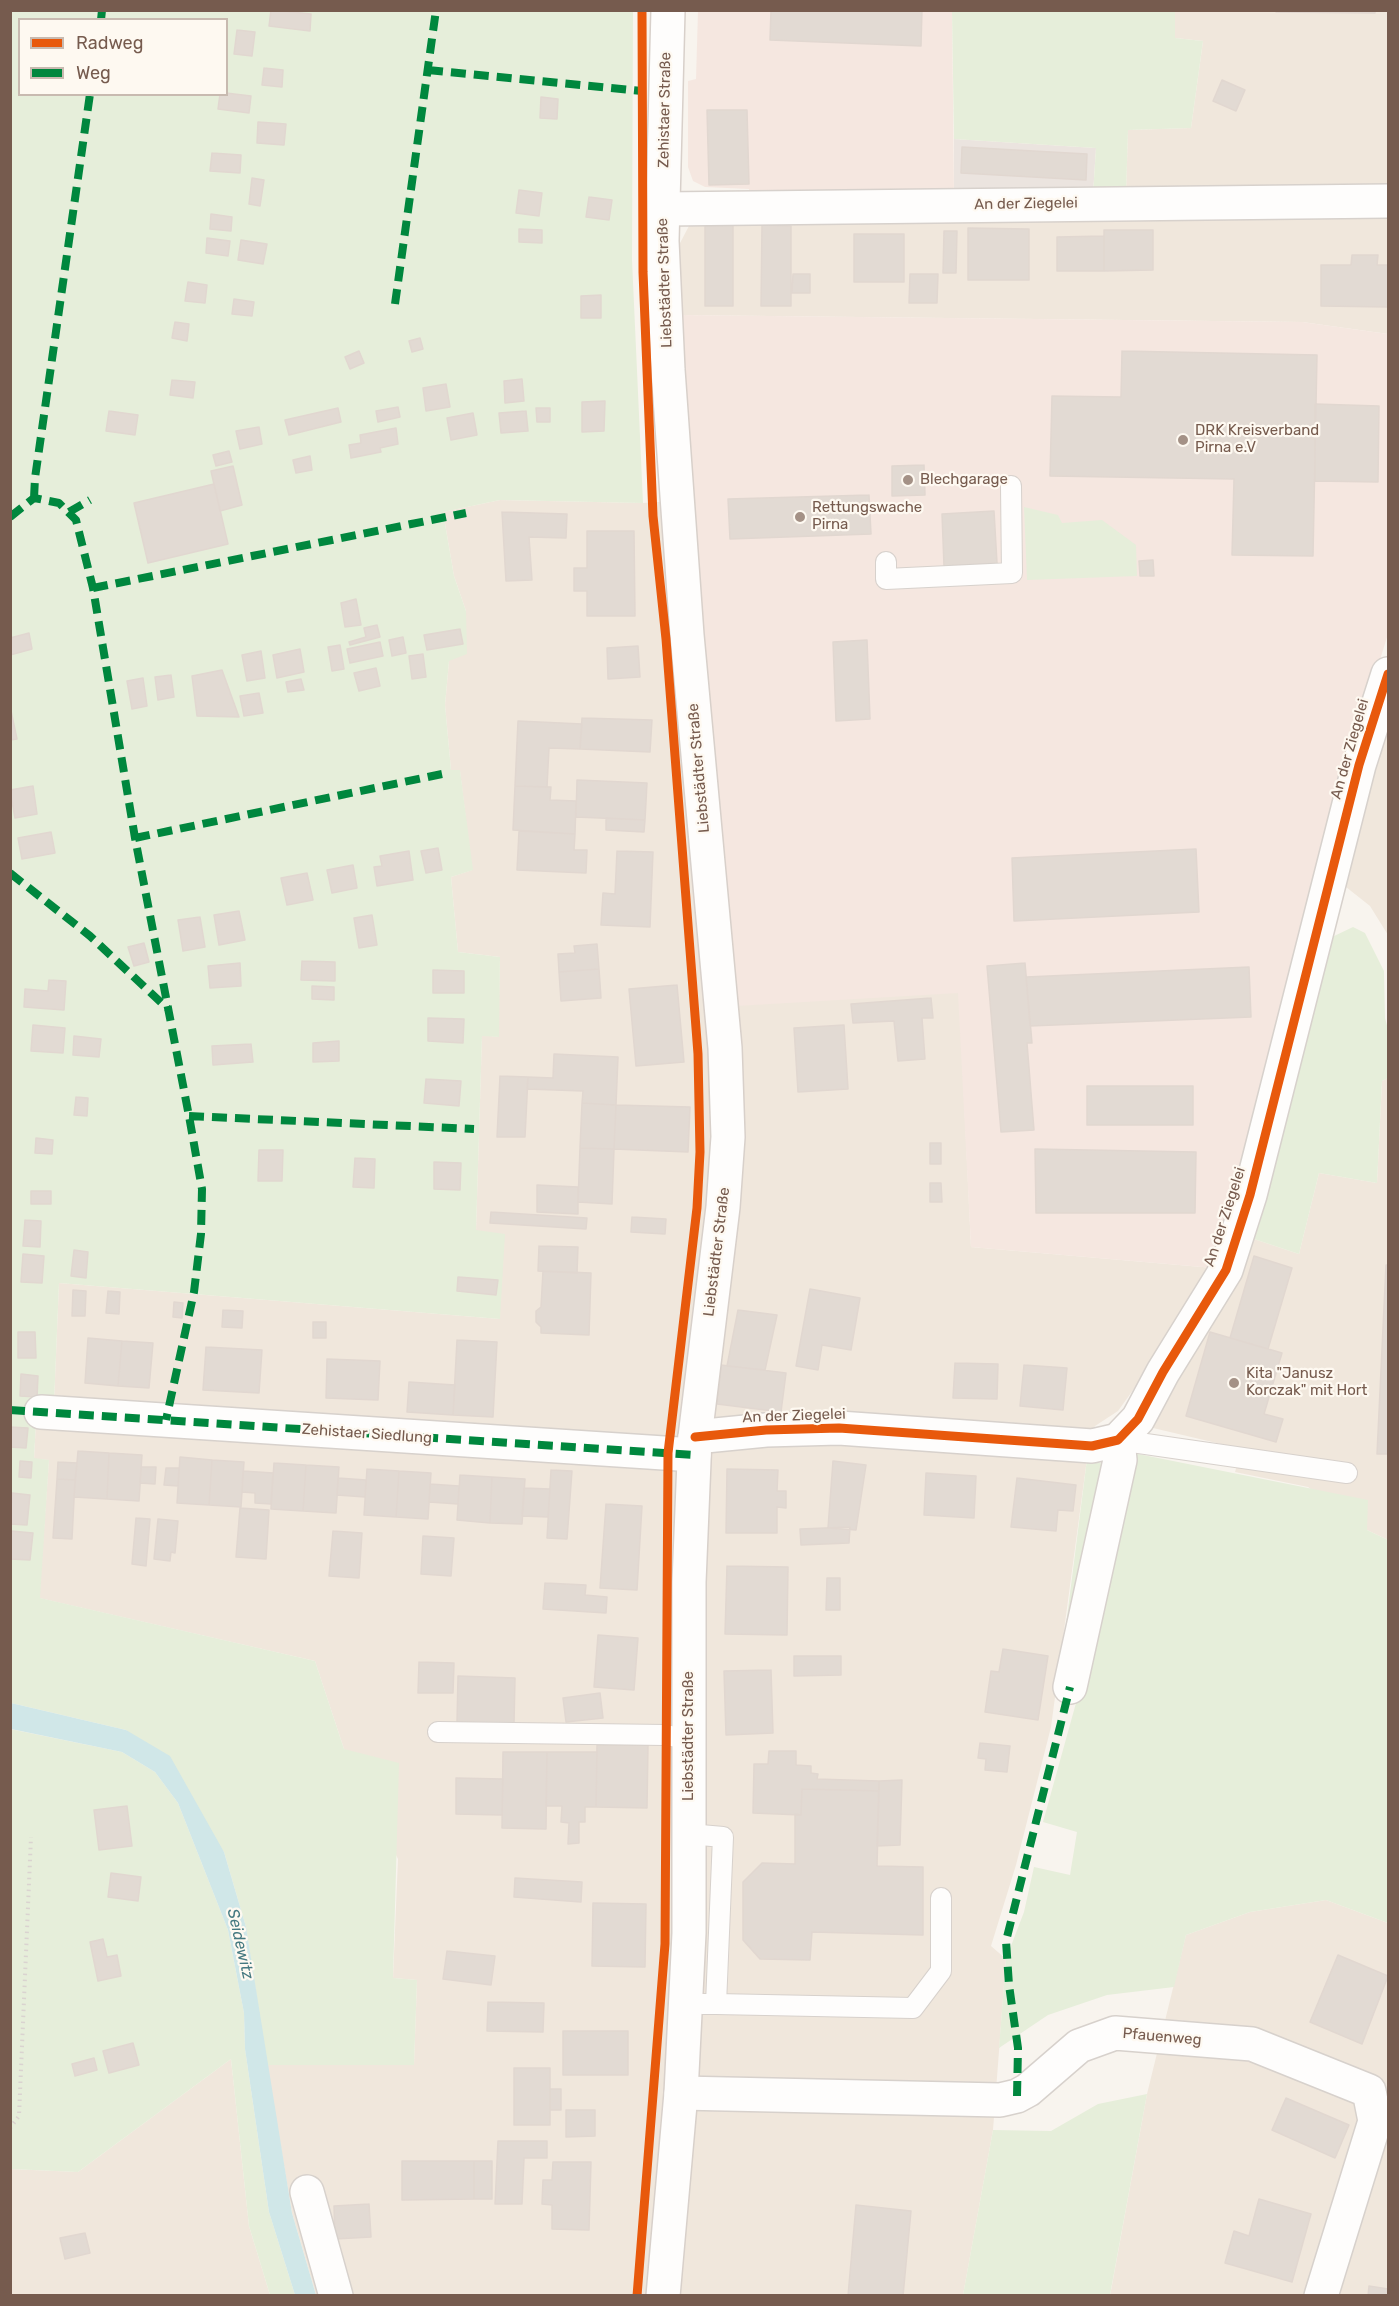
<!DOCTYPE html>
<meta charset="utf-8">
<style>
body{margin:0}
#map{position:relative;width:1399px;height:2306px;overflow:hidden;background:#f8f4ee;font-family:Rubik,sans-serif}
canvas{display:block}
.frame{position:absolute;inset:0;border:12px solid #765b4e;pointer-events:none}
.legend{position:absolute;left:18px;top:18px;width:210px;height:78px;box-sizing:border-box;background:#fef9f1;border:2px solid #c8bab0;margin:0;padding:8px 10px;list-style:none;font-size:18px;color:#765b4e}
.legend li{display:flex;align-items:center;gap:12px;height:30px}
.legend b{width:30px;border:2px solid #c8bab0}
</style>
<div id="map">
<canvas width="1399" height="2306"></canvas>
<div class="frame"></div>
<ul class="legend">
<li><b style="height:8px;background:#e8590c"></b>Radweg</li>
<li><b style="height:8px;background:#00873e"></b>Weg</li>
</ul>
</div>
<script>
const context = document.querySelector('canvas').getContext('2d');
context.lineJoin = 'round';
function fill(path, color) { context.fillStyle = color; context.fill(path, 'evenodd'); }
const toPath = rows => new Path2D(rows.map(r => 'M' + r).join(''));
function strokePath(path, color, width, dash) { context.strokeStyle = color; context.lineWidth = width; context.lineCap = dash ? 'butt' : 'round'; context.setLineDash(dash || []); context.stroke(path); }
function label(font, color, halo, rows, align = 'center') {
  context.font = font + ' Rubik,sans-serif'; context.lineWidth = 4.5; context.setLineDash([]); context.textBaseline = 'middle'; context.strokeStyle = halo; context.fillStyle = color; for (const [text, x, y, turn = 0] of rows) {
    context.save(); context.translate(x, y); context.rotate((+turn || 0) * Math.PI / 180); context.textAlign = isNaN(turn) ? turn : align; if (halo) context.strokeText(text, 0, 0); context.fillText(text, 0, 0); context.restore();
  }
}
fill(toPath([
 [1175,11,1388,11,1388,188,1126,194,1128,130,1191,128,1203,41,1175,38],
 [1388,211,1388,334,1302,322,680,315,679,245,690,224],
 [500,500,643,503,689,500,736,1005,959,992,971,1247,1214,1268,1146,1372,1118,1411,1095,1426,1087,1459,1051,1727,1016,1865,991,1946,1006,1959,993,2130,963,2295,316,2295,292,2213,267,2065,414,2064,417,1980,393,1978,398,1859,344,1749,315,1661,39,1598,49,1460,34,1459,37,1402,54,1403,59,1283,500,1319,476,1230,482,1035,498,1037,500,957,458,952,451,877,472,870,460,771,451,770,445,705,449,661,466,611,454,576,443,512],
 [1388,706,1388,935,1370,906,1341,883],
 [1388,1078,1388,1540,1367,1530,1308,1487,1235,1472,1242,1449,1153,1428,1149,1419,1248,1237,1299,1254,1319,1173,1377,1183,1382,1081],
 [1326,1900,1388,1923,1388,2295,1110,2296,1147,2094,1186,1935,1250,1912],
 [231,2059,249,2226,270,2295,11,2295,10,2169,78,2172]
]), '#f0e7dc');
fill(toPath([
 [698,11,952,11,954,195,750,198,749,189,705,187,693,181,688,167,688,81,696,79],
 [680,315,1302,322,1388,334,1388,634,1349,759,1214,1268,971,1247,958,993,736,1006,689,500]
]), '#f5e7e0');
fill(toPath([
 [954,139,1096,148,1093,194,954,195]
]), '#ebe4df');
fill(toPath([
 [11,11,633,11,632,260,643,503,500,500,443,512,454,576,466,611,467,654,449,661,445,705,451,770,460,770,473,870,451,877,458,952,500,957,499,1037,482,1036,476,1230,505,1234,500,1319,59,1283,54,1403,37,1403,34,1458,49,1460,40,1598,315,1661,344,1749,399,1763,393,1978,417,1980,414,2065,267,2065,246,1927,224,1852,126,1730,11,1703],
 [20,20,226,20,226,94,20,94],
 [952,11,1175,11,1175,38,1203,41,1191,128,1128,130,1126,194,1093,194,1096,148,954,139],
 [1024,507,1058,515,1062,523,1102,520,1136,545,1137,576,1027,580],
 [1353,927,1365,933,1384,971,1385,1018,1388,1029,1388,1078,1382,1081,1377,1183,1319,1173,1299,1254,1248,1237,1330,938],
 [1138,1454,1368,1500,1367,1530,1388,1540,1388,1923,1326,1900,1250,1912,1186,1935,1174,1987,1107,1995,1048,2015,999,2048,1006,1959,1024,1912,1034,1867,1070,1875,1077,1832,1043,1822,1076,1703,1127,1458],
 [1087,1459,1106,1465,1063,1649],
 [10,1729,122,1752,155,1772,178,1803,228,1930,244,2013,245,2049,269,2212,295,2295,270,2295,249,2226,231,2059,78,2172,11,2169],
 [1147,2094,1110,2295,963,2295,993,2130,1051,2131,1098,2104]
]), '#e6eeda');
fill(toPath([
 [11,1703,126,1730,170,1756,224,1852,246,1927,292,2213,316,2295,295,2295,269,2212,245,2049,244,2013,228,1930,178,1803,155,1772,122,1752,11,1729]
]), '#d0e7e8');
const building = toPath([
 [271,10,311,14,310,31,269,26,271,10],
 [771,10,922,10,921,46,770,40,771,10],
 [1276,10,1375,10,1375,13,1276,12,1276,10],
 [237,30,255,32,252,56,234,54,237,30],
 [264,68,283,70,282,87,262,85,264,68],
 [1222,80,1245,90,1236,111,1213,101,1222,80],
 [226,93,251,96,249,113,218,109,220,94,226,93],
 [541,97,558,99,557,119,540,118,541,97],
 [707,110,747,110,749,184,709,185,707,110],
 [258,122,286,124,284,145,257,143,258,122],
 [962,147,1087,154,1086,180,961,173,962,147],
 [212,153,241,155,240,173,210,171,212,153],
 [252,178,264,180,260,206,249,204,252,178],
 [519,190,542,193,539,216,516,213,519,190],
 [589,197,612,200,609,220,586,217,589,197],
 [211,214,232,217,231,231,210,229,211,214],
 [733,225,733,306,705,306,705,226,733,225],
 [762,225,791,226,791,306,761,306,762,225],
 [968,228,1029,229,1029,280,968,280,968,228],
 [519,229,542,230,542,243,519,242,519,229],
 [1104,230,1153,230,1153,270,1104,271,1104,230],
 [944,231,957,231,956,273,943,273,944,231],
 [854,234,904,234,904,282,854,282,854,234],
 [1104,236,1104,271,1057,271,1057,237,1104,236],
 [207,238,230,241,228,256,206,253,207,238],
 [241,240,267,244,263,264,238,260,241,240],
 [1352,255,1378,255,1377,265,1388,265,1388,307,1321,306,1321,265,1351,265,1352,255],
 [793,274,810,274,810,293,792,293,793,274],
 [910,274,938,274,937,303,909,303,910,274],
 [188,282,207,285,205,303,185,301,188,282],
 [601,295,601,318,581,318,581,296,601,295],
 [234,299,254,302,252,316,232,314,234,299],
 [175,322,189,324,187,341,172,338,175,322],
 [420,338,423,349,412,352,409,341,420,338],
 [359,351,364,363,350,369,345,357,359,351],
 [1122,351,1317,355,1313,556,1232,555,1234,479,1050,476,1052,396,1121,397,1122,351],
 [522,379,524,401,505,403,504,381,522,379],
 [172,380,195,382,193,398,170,395,172,380],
 [446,384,450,407,426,411,423,388,446,384],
 [605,401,604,431,582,432,582,402,605,401],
 [1315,404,1379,406,1378,482,1315,481,1315,404],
 [398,407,400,417,378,422,376,411,398,407],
 [338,408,341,422,289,435,285,420,338,408],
 [536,408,550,408,550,422,537,422,536,408],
 [109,411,138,415,135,435,106,431,109,411],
 [526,411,528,431,501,433,499,413,526,411],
 [473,413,477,435,451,440,447,418,473,413],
 [259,427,262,444,240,449,236,431,259,427],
 [396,428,398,444,380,448,381,452,351,458,349,445,361,443,360,435,396,428],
 [229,451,232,462,216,466,213,455,229,451],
 [310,456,312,470,296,473,293,460,310,456],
 [924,465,925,495,892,496,892,466,924,465],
 [233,466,242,505,220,511,211,471,233,466],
 [214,484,228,544,148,563,134,503,214,484],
 [869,495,871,534,730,539,728,499,869,495],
 [994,511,997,563,944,566,942,514,994,511],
 [502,512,567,514,566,538,529,537,532,580,506,581,502,512],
 [587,531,634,531,635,616,587,616,587,591,574,591,574,568,587,568,587,531],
 [1153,560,1154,576,1140,576,1139,561,1153,560],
 [356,599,361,625,345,627,341,603,356,599],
 [377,625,380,637,350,645,349,642,366,637,364,628,377,625],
 [460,629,463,644,427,650,424,635,460,629],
 [29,633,32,649,10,655,10,638,29,633],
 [403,637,406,653,392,656,389,640,403,637],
 [867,640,870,719,836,721,833,642,867,640],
 [380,642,383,656,350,663,347,649,380,642],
 [340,645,344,669,332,671,328,647,340,645],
 [638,646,640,677,608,679,607,648,638,646],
 [300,649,304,672,277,678,273,655,300,649],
 [261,651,265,678,247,681,242,655,261,651],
 [423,654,426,677,412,679,409,656,423,654],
 [376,668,380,686,359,691,354,673,376,668],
 [222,670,239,717,197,716,192,676,222,670],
 [171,675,174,697,158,700,155,677,171,675],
 [143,678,147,706,132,709,127,681,143,678],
 [301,679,304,690,288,692,286,682,301,679],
 [259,693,263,713,244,716,240,696,259,693],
 [10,706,17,739,10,740,10,706],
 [582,718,652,720,650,752,580,749,582,718],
 [518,721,582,724,580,749,549,748,547,787,515,786,518,721],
 [577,780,647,783,645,820,576,817,577,780],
 [33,786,37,814,15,818,10,790,33,786],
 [515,786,551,787,550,800,576,801,575,834,513,830,515,786],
 [606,818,645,820,644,832,606,830,606,818],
 [519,831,575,834,574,850,587,850,586,873,517,870,519,831],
 [51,832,55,853,22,859,18,838,51,832],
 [438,848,442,870,426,873,421,851,438,848],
 [1196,849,1199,912,1014,921,1012,858,1196,849],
 [409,851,413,880,377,886,374,867,382,866,380,856,409,851],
 [617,851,653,852,650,927,601,925,603,893,615,894,617,851],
 [353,865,357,888,332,893,327,870,353,865],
 [307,873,313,900,287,905,281,878,307,873],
 [239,911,245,940,219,945,214,915,239,911],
 [372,915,377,945,359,948,354,918,372,915],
 [200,917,205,947,183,951,178,920,200,917],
 [144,943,149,962,134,966,128,947,144,943],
 [597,944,599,969,559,972,558,954,575,953,574,946,597,944],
 [302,961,335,962,335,981,301,980,302,961],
 [240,963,241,986,210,988,208,966,240,963],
 [1025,963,1032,1043,1027,1043,1034,1130,1001,1132,987,966,1025,963],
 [1249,967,1251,1017,1030,1026,1026,977,1249,967],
 [599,969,601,998,561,1001,559,972,599,969],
 [433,970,464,971,464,993,433,993,433,970],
 [49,980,66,981,64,1010,24,1007,25,989,48,991,49,980],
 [677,985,684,1062,636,1066,629,989,677,985],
 [312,986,334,987,334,1000,312,999,312,986],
 [931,998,933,1018,922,1018,925,1059,898,1061,894,1021,853,1023,851,1004,931,998],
 [428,1018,464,1019,463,1043,428,1041,428,1018],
 [33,1025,65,1028,63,1053,31,1051,33,1025],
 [844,1025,848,1089,798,1092,794,1028,844,1025],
 [74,1036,101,1039,99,1057,73,1055,74,1036],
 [339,1041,339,1061,313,1062,313,1043,339,1041],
 [251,1044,253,1062,213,1065,212,1046,251,1044],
 [554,1054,618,1057,616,1105,582,1103,583,1091,527,1089,528,1077,553,1078,554,1054],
 [500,1076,528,1077,525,1137,497,1137,500,1076],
 [426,1079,461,1081,459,1106,424,1103,426,1079],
 [1087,1086,1193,1086,1193,1125,1087,1125,1087,1086],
 [76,1097,88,1098,87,1116,74,1115,76,1097],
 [582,1103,616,1105,614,1149,580,1148,582,1103],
 [616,1105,690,1107,688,1152,614,1149,616,1105],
 [36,1138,53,1140,52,1154,35,1153,36,1138],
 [930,1143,941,1143,941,1164,930,1164,930,1143],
 [580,1148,614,1149,612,1204,578,1202,580,1148],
 [1035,1149,1196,1152,1195,1213,1036,1213,1035,1149],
 [259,1150,283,1150,282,1181,258,1181,259,1150],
 [355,1158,375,1159,374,1188,353,1187,355,1158],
 [434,1162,461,1163,460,1190,434,1189,434,1162],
 [930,1183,941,1183,942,1202,930,1202,930,1183],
 [537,1185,578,1187,578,1214,537,1212,537,1185],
 [31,1191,51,1191,51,1204,31,1204,31,1191],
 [491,1212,587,1218,586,1229,490,1223,491,1212],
 [632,1217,666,1219,665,1234,631,1232,632,1217],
 [25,1220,41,1221,40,1247,23,1246,25,1220],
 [539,1246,578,1247,577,1273,538,1271,539,1246],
 [74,1250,88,1252,86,1278,71,1276,74,1250],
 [23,1254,44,1256,42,1283,21,1282,23,1254],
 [1254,1256,1292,1268,1268,1349,1230,1338,1254,1256],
 [1386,1265,1388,1265,1388,1454,1377,1454,1386,1265],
 [543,1271,591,1273,589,1335,541,1333,541,1327,536,1322,536,1311,541,1307,543,1271],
 [458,1277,498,1280,496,1295,457,1291,458,1277],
 [810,1289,860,1298,851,1350,822,1345,818,1370,796,1366,810,1289],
 [73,1290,86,1291,85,1316,72,1316,73,1290],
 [108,1291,120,1292,119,1314,106,1313,108,1291],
 [174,1302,183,1303,182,1318,173,1317,174,1302],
 [223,1310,243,1311,242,1328,222,1327,223,1310],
 [738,1310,777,1315,765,1370,727,1366,738,1310],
 [313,1322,326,1322,326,1338,313,1338,313,1322],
 [18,1332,35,1332,36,1358,18,1358,18,1332],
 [1210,1332,1282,1353,1264,1414,1283,1419,1276,1442,1186,1416,1210,1332],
 [88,1338,122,1341,118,1386,85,1383,88,1338],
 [457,1340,497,1342,493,1417,453,1415,457,1340],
 [122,1341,153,1343,149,1388,118,1386,122,1341],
 [206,1347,262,1350,259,1393,203,1390,206,1347],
 [327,1359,380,1361,378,1400,326,1398,327,1359],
 [955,1363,998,1364,997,1399,953,1398,955,1363],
 [721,1365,786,1373,781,1412,717,1404,721,1365],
 [1024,1365,1067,1368,1063,1410,1020,1406,1024,1365],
 [21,1374,38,1376,37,1397,20,1396,21,1374],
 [409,1382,455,1385,453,1415,407,1412,409,1382],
 [10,1427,28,1428,26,1448,10,1447,10,1427],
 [78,1451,109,1453,107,1499,74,1497,78,1451],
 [109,1453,142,1455,139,1501,107,1499,109,1453],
 [180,1457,212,1460,209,1505,177,1503,180,1457],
 [212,1460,244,1462,241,1507,209,1505,212,1460],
 [20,1461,32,1462,31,1478,19,1477,20,1461],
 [833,1461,866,1465,856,1530,828,1528,833,1461],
 [58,1462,77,1463,75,1480,57,1479,58,1462],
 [274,1463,306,1465,303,1511,271,1509,274,1463],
 [306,1465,339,1467,336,1513,303,1511,306,1465],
 [141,1467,156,1467,155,1484,140,1483,141,1467],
 [166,1468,179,1468,178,1486,164,1485,166,1468],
 [367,1469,399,1471,396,1517,364,1515,367,1469],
 [727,1469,778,1470,777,1491,786,1491,786,1508,777,1507,777,1533,726,1533,727,1469],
 [551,1470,572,1471,567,1539,547,1538,551,1470],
 [243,1471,273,1473,271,1504,255,1503,255,1493,242,1492,243,1471],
 [399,1471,431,1473,428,1519,396,1517,399,1471],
 [926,1473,976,1476,974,1518,924,1515,926,1473],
 [460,1475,492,1477,490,1523,457,1520,460,1475],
 [492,1477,525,1479,522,1524,490,1523,492,1477],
 [338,1478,366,1480,365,1497,337,1495,338,1478],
 [1017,1478,1076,1485,1073,1511,1058,1510,1056,1531,1011,1527,1017,1478],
 [57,1479,75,1480,72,1539,53,1538,57,1479],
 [430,1484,459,1486,458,1504,429,1502,430,1484],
 [524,1488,550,1489,548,1517,522,1516,524,1488],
 [12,1493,30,1495,27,1525,10,1524,12,1493],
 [606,1504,642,1506,637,1590,600,1588,606,1504],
 [240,1508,269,1510,266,1559,236,1557,240,1508],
 [136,1518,150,1519,146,1566,132,1564,136,1518],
 [158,1519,178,1521,175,1553,171,1552,170,1561,154,1559,158,1519],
 [850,1527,849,1543,801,1545,800,1529,850,1527],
 [11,1531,33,1533,30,1560,10,1559,11,1531],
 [333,1531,362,1533,359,1578,329,1576,333,1531],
 [423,1536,454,1538,451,1576,421,1574,423,1536],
 [727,1566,788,1567,787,1635,725,1634,727,1566],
 [827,1578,840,1578,840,1610,826,1610,827,1578],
 [545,1583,586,1585,585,1595,607,1597,606,1613,543,1609,545,1583],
 [598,1635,638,1638,634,1690,594,1687,598,1635],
 [1003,1649,1048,1656,1038,1720,985,1712,991,1671,999,1672,1003,1649],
 [794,1656,841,1656,841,1675,794,1676,794,1656],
 [419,1662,454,1663,453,1693,418,1693,419,1662],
 [771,1670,773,1733,726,1735,724,1671,771,1670],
 [458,1676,515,1678,514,1724,457,1722,458,1676],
 [600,1693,603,1718,566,1722,563,1698,600,1693],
 [980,1743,1010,1746,1007,1772,985,1770,986,1759,978,1758,980,1743],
 [597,1745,648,1745,647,1808,596,1807,597,1745],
 [769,1751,796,1751,796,1765,811,1766,811,1773,818,1774,817,1779,879,1781,879,1791,802,1789,801,1815,753,1813,754,1764,768,1764,769,1751],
 [503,1752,547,1752,546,1829,502,1828,503,1752],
 [547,1752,597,1752,596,1807,585,1807,585,1822,579,1822,579,1843,568,1844,569,1823,561,1822,562,1806,546,1806,547,1752],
 [456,1778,503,1779,502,1815,456,1814,456,1778],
 [902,1780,900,1845,877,1846,879,1781,902,1780],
 [802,1789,879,1791,877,1866,923,1867,923,1935,812,1932,810,1960,760,1959,743,1940,743,1882,762,1863,795,1864,795,1814,801,1815,802,1789],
 [127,1806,132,1846,99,1850,94,1810,127,1806],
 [111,1873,141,1877,138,1901,108,1897,111,1873],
 [515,1878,582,1882,581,1902,514,1897,515,1878],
 [593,1903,646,1904,645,1967,592,1966,593,1903],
 [103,1939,107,1957,117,1955,121,1976,98,1981,90,1942,103,1939],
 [447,1951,495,1956,491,1985,443,1979,447,1951],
 [1338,1955,1388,1976,1362,2044,1310,2022,1338,1955],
 [488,2002,544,2003,543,2032,487,2031,488,2002],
 [563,2031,628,2031,628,2075,563,2075,563,2031],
 [133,2043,139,2065,109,2073,103,2051,133,2043],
 [94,2058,97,2070,75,2076,72,2064,94,2058],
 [514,2068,550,2068,550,2125,514,2125,514,2068],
 [550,2089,561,2089,561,2110,550,2110,550,2089],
 [1286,2098,1349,2125,1335,2158,1272,2130,1286,2098],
 [566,2110,595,2110,595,2136,566,2137,566,2110],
 [498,2141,547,2141,547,2158,524,2158,522,2204,495,2204,498,2141],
 [402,2161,474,2161,474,2199,402,2200,402,2161],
 [474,2161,492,2161,492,2199,474,2199,474,2161],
 [553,2162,591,2162,589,2230,552,2229,552,2205,542,2204,543,2180,552,2180,553,2162],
 [1259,2199,1311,2214,1292,2282,1225,2263,1234,2231,1249,2236,1259,2199],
 [369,2204,371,2237,335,2239,334,2206,369,2204],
 [856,2205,911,2211,903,2296,848,2296,856,2205],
 [85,2233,90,2253,65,2259,60,2238,85,2233],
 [1369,2286,1388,2289,1388,2296,1368,2296,1369,2286]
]);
fill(building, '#e2dad3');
strokePath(building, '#e1d7d0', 1.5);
const service = toPath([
 [886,562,886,579,1012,573,1011,486],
 [1118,1440,1347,1473],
 [438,1732,665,1735,689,1739],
 [689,1834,723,1837,716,2004,702,2004],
 [716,2004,913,2008,941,1971,941,1898]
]);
const minor = toPath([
 [663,209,1388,201],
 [41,1412,694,1455],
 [695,1437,766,1430,839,1428,1092,1446,1118,1440,1138,1419,1163,1372,1226,1270,1250,1195,1359,765,1388,674],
 [1070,1687,1120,1460,1118,1440],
 [681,2093,1000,2100,1017,2096,1028,2090,1079,2046,1115,2033,1252,2044,1369,2091,1375,2121,1321,2296],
 [307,2192,336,2296]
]);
const secondary = toPath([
 [663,2296,681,2093,689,1933,689,1582,695,1437,723,1207,728,1137,725,1048,687,635,668,370,662,241,668,10]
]);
strokePath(service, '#d7d1cc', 22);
strokePath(minor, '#d7d1cc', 36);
strokePath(secondary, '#d8d0ca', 36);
strokePath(toPath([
 [10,2128,19,2116,31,1837]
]), '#dad3d0', 4, [1.5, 4.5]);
strokePath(service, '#fefdfc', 20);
strokePath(minor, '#fefdfc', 33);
strokePath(secondary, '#fefdfc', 33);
strokePath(toPath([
 [101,20,102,10],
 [428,70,642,91],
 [395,304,436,10],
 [34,498,35,478,90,94],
 [69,512,90,500],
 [10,517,34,498,59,503,76,520,93,588,135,838,189,1116,202,1189,201,1234,194,1292,166,1420],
 [93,588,466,513],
 [135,838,442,774],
 [10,873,90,936,168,1009],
 [189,1116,474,1129],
 [10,1410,694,1455],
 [1017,2096,1018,2048,1009,1985,1006,1941,1070,1687]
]), '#00873e', 8, [15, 8]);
strokePath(toPath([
 [695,1437,766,1430,839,1428,1092,1446,1118,1440,1138,1419,1163,1372,1226,1270,1250,1195,1359,765,1388,674],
 [637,2296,665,1944,668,1453,697,1208,700,1152,698,1054,666,639,653,516,643,272,642,10]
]), '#e8590c', 9);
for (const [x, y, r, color] of [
 [1183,440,6,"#a49186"],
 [908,480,6,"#a49186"],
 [800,517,6,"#a49186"],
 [1234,1383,6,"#a49186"]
]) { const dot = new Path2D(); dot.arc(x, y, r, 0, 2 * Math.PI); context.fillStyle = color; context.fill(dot); strokePath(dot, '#fef9f1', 2); }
label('15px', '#765b4e', '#fef9f1', [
 ["Zehistaer Straße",665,110,-89],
 ["An der Ziegelei",1026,204,-1],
 ["Liebstädter Straße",665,283,-92],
 ["An der Ziegelei",1350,749,-74],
 ["Liebstädter Straße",699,768,-95],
 ["An der Ziegelei",1225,1217,-72],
 ["Liebstädter Straße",717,1252,-83],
 ["An der Ziegelei",794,1416,-2],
 ["Zehistaer Siedlung",367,1434,4],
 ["Liebstädter Straße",689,1736,-90],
 ["Pfauenweg",1162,2037,5]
]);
label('15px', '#765b4e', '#fef9f1', [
 ["DRK Kreisverband",1195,431],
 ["Pirna e.V",1195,448],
 ["Blechgarage",920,480],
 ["Rettungswache",812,508],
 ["Pirna",812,525],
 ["Kita \"Janusz",1246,1374],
 ["Korczak\" mit Hort",1246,1391]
], 'left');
label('italic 16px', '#457981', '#fef9f1', [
 ["Seidewitz",240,1944,77]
]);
</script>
